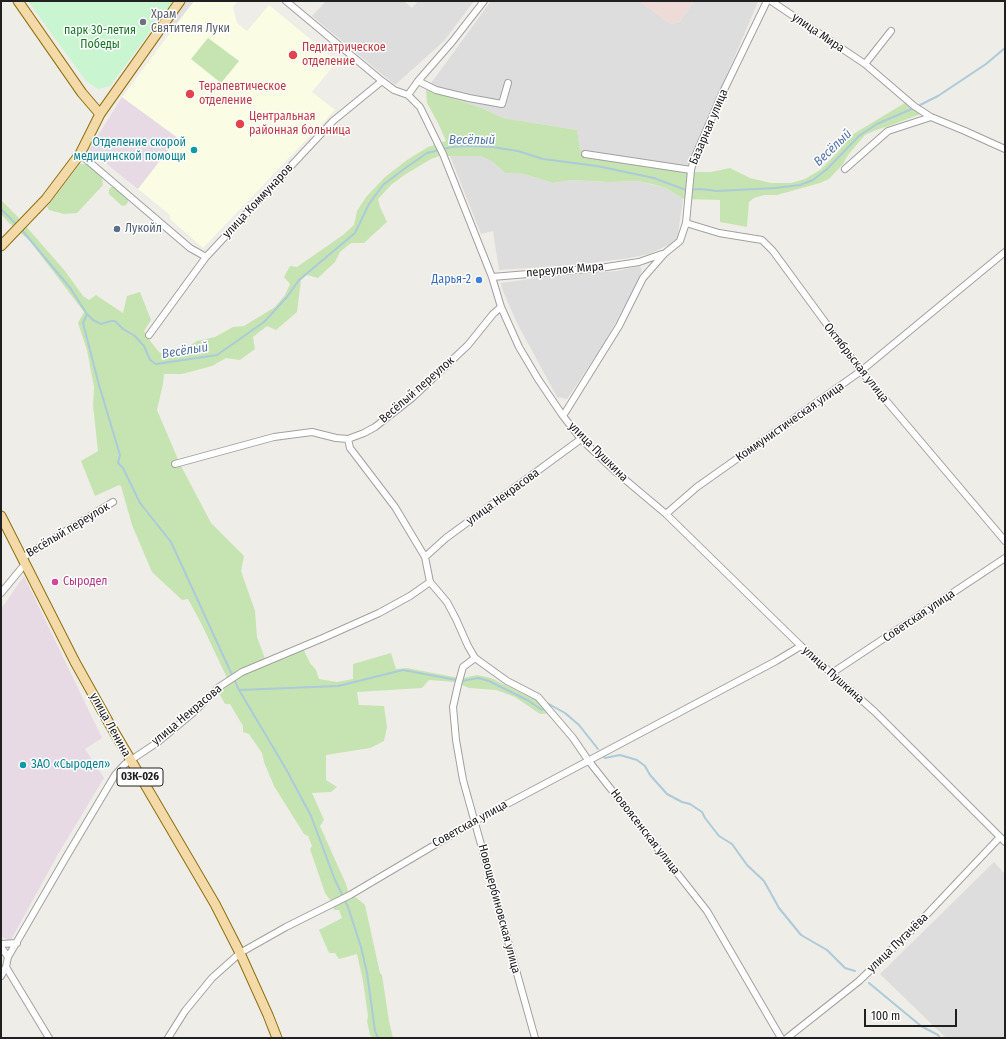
<!DOCTYPE html>
<meta charset="utf-8">
<style>
body{margin:0}
#map{position:relative;width:1006px;height:1039px;overflow:hidden;background:#efede7;font-family:"Fira Sans Condensed",sans-serif}
canvas{display:block}
.frame{position:absolute;inset:0;border:2px solid #202020;pointer-events:none}
.scale{position:absolute;left:864px;top:1009px;width:93px;height:18px;box-sizing:border-box;border:2px solid #202020;border-top:0;padding-left:5px;font-size:12px;line-height:14px;white-space:nowrap;color:#202020;-webkit-text-stroke:3px #fff;paint-order:stroke}
</style>
<div id="map">
<canvas width="1006" height="1039"></canvas>
<div class="frame"></div>
<div class="scale">100 m</div>
</div>
<script>
const context = document.querySelector('canvas').getContext('2d');
context.lineJoin = 'round';
function fill(path, color) { context.fillStyle = color; context.fill(path, 'evenodd'); }
const toPath = rows => new Path2D(rows.map(r => 'M' + r).join(''));
function strokePath(path, color, width, dash) { context.strokeStyle = color; context.lineWidth = width; context.lineCap = dash ? 'butt' : 'round'; context.setLineDash(dash || []); context.stroke(path); }
function label(font, color, halo, rows, align = 'center') {
  context.font = font + ' "Fira Sans Condensed",sans-serif'; context.lineWidth = 3; context.setLineDash([]); context.textBaseline = 'middle'; context.strokeStyle = halo; context.fillStyle = color; for (const [text, x, y, turn = 0] of rows) {
    context.save(); context.translate(x, y); context.rotate((+turn || 0) * Math.PI / 180); context.textAlign = isNaN(turn) ? turn : align; if (halo) context.strokeText(text, 0, 0); context.fillText(text, 0, 0); context.restore();
  }
}
fill(toPath([
 [326,1,404,1,412,8,418,1,474,1,444,41,395,85,312,16],
 [491,1,642,1,642,3,671,24,679,22,694,1,756,1,758,2,685,172,679,172,583,156,580,149,577,130,503,118,482,108,426,90],
 [450,156,481,156,493,162,505,173,524,174,553,183,571,180,608,182,638,181,666,188,683,199,677,241,649,254,629,258,575,265,499,270,493,231,481,234],
 [640,266,642,270,635,287,603,345,567,399,557,397,518,325,502,289,501,283,545,277,617,271],
 [994,862,1005,874,1005,1038,946,1038,880,974]
]), '#dedddd');
fill(toPath([
 [642,1,694,1,679,22,671,24,642,3]
]), '#eedbd8');
fill(toPath([
 [122,97,178,138,138,189,89,150],
 [24,576,102,738,85,749,104,778,57,856,11,940,1,937,1,609]
]), '#e8dae4');
fill(toPath([
 [194,1,238,1,233,7,237,23,247,31,269,5,337,61,312,92,335,110,203,248,170,219,170,215,138,189,178,138,122,97]
]), '#fafce3');
fill(toPath([
 [208,38,239,61,221,83,191,59],
 [426,90,482,108,503,118,577,130,580,149,584,156,679,172,711,172,730,168,750,178,771,183,791,183,805,179,820,170,838,152,850,136,908,101,923,113,889,126,876,130,865,135,848,155,843,164,829,179,820,183,777,195,764,195,754,198,749,202,747,227,720,222,720,200,683,199,666,188,652,184,638,181,608,182,571,180,553,183,524,174,505,173,493,162,481,156,439,156,431,159,406,174,392,184,378,199,380,207,387,222,377,231,364,243,351,243,340,252,335,262,318,278,307,275,301,280,297,312,276,330,267,326,253,337,255,349,240,360,226,358,212,366,182,374,164,374,163,384,157,410,180,464,211,523,244,556,241,571,255,611,257,637,266,661,302,646,310,663,316,670,319,679,337,682,353,679,353,664,391,653,396,669,407,668,454,677,463,678,477,675,491,678,531,698,534,697,552,713,540,714,515,697,496,690,469,688,455,682,429,680,422,688,357,692,359,705,384,706,387,727,384,741,370,748,326,755,326,780,337,787,331,792,312,793,324,820,320,826,346,884,349,895,357,898,365,905,380,973,382,975,389,1021,393,1038,372,1038,370,1035,367,1021,368,1016,363,981,357,954,339,959,335,953,329,953,319,930,342,918,339,910,334,910,333,904,325,893,310,849,312,846,308,836,304,834,274,786,264,762,262,753,249,734,243,732,243,726,230,704,225,704,219,693,219,687,228,680,202,625,188,599,182,600,152,572,132,525,121,486,119,485,95,496,81,461,98,451,93,405,94,387,87,350,78,323,84,312,30,241,8,222,1,214,1,200,17,216,65,271,83,296,89,300,96,295,123,313,127,296,140,292,151,320,144,331,151,342,159,352,163,354,174,348,186,348,197,341,215,337,233,327,244,326,275,307,285,295,290,284,284,277,290,266,297,267,343,235,354,225,357,211,366,197,385,177,407,160,428,147,446,141,439,125,427,103],
 [80,164,86,164,102,176,103,185,77,213,64,214,49,210,47,207],
 [111,187,115,187,128,199,128,202,126,205,122,206,109,194,109,190]
]), '#c6e4b2');
fill(toPath([
 [28,1,173,1,110,86,98,89,86,81]
]), '#c9f5d1');
fill(toPath([
 [180,1,194,1,168,34,160,28]
]), '#e0e0e0');
strokePath(toPath([
 [918,106,938,96,986,64,1005,48],
 [443,149,452,147,467,146,492,147,518,151,543,159,597,166,654,178,686,190,700,189,717,191,775,188,800,185,813,180,827,169,859,136,877,124,914,108],
 [1,209,17,225],
 [21,229,71,289,87,314,93,320,101,324,111,321,115,321,123,329,135,336,144,346,150,360,156,364,217,355,264,322,287,297,299,280,355,233,369,204,383,185,404,169,427,153,439,150],
 [87,314,83,323,99,385,120,455,118,463,123,468,140,503,171,542,239,690,286,769,311,816,335,880,348,907,361,947,367,973,375,1031,378,1038],
 [239,690,338,686,403,670,462,681,478,678,489,681,529,701,542,710,547,703,565,713,579,725,598,749],
 [604,757,605,758,620,755,637,760,645,766,650,775,667,794,682,802,690,804,702,812,705,818,719,836,732,844,747,865,764,881,779,908,801,935,827,950,845,968,855,971],
 [869,983,921,1026,938,1035,940,1038]
]), '#accad9', 2);
const minor = toPath([
 [286,1,382,81,394,90,408,95,420,107,443,154,492,277,501,307,519,347,538,379,563,416,581,439,616,472,666,514,801,646,875,712,1005,842],
 [771,1,865,64,914,106,931,117,965,131,1005,149],
 [865,64,891,31],
 [418,81,436,90,469,98,502,104,508,83],
 [408,95,418,81,452,42,484,1],
 [80,154,190,248,206,257],
 [585,154,691,170],
 [845,169,888,131,931,117],
 [686,223,719,233,762,240,773,251,861,371,1005,541],
 [492,277,600,268,639,262,662,254],
 [149,335,206,257,333,121,382,81],
 [563,416,619,326,643,278,664,254,680,241,686,223,691,170,694,159,722,94,767,1],
 [348,439,350,448,395,507,425,557,430,582,447,602,456,619,468,646,475,658,507,681,538,697,573,738,588,760,707,911,781,1038],
 [175,464,274,437,312,432,336,438,348,439,364,433,375,427,412,398,468,345,493,314,501,307],
 [666,514,697,487,861,371,1005,252],
 [425,557,446,538,581,439],
 [22,558,113,502],
 [1,593,25,564],
 [475,658,463,667,458,685,453,707,456,740,463,780,535,1038],
 [832,673,1005,558],
 [1,944,17,943],
 [1,947,8,957],
 [6,967,49,1038],
 [1,976,6,967,8,957,65,859,115,775,125,764,158,742,194,712,219,687,242,672,323,638,379,613,410,596,430,582],
 [168,1038,185,1011,212,978,240,953,286,927,350,895,475,821,776,661,801,646],
 [787,1038,859,981,913,929,1000,837]
]);
const primary = toPath([
 [18,1,82,93,100,114],
 [1,246,46,199,80,154,100,114,180,1],
 [1,516,75,662,109,723,215,904,240,953,268,1015,277,1038]
]);
strokePath(minor, '#a1a1a1', 8);
strokePath(primary, '#8d700f', 11);
strokePath(minor, '#fff', 6);
strokePath(primary, '#f3daa8', 9);
for (const [x, y, r, color] of [
 [143,22,4,"#6b7280"],
 [293,55,5,"#e0444e"],
 [190,94,5,"#e0444e"],
 [240,124,5,"#e0444e"],
 [194,150,4,"#0f9aa8"],
 [117,229,4,"#5c6f8a"],
 [479,280,4,"#3f7fe0"],
 [55,582,4,"#d1479c"],
 [23,765,4,"#0f9aa8"]
]) { const dot = new Path2D(); dot.arc(x, y, r, 0, 2 * Math.PI); context.fillStyle = color; context.fill(dot); strokePath(dot, '#fff', 1.5); }
for (const [x, y, w] of [
 [140,777,46]
]) { const box = new Path2D(); box.roundRect(x - w / 2, y - 9, w, 18, 3); context.fillStyle = '#fff'; context.fill(box); strokePath(box, '#202020', 1); }
label('bold 11px', '#202020', null, [
 ["03К-026",140,777]
]);
label('12px', '#5b616d', '#fff', [
 ["Храм",151,15],
 ["Святителя Луки",151,29]
], 'left');
label('12px', '#177528', '#fff', [
 ["парк 30-летия",100,31],
 ["Победы",100,45]
]);
label('12px', '#202020', '#fff', [
 ["улица Мира",818,33,34],
 ["Базарная улица",709,127,-67],
 ["улица Коммунаров",258,201,-47],
 ["переулок Мира",565,270,-5],
 ["Октябрьская улица",856,363,52],
 ["Весёлый переулок",417,390,-41],
 ["Коммунистическая улица",790,422,-35],
 ["улица Пушкина",598,452,45],
 ["улица Некрасова",503,497,-36],
 ["Весёлый переулок",68,530,-31],
 ["Советская улица",919,616,-34],
 ["улица Пушкина",833,675,42],
 ["улица Некрасова",187,715,-40],
 ["улица Ленина",110,725,61],
 ["Советская улица",470,824,-29],
 ["Новоясенская улица",645,832,52],
 ["Новощербиновская улица",499,909,75],
 ["улица Пугачёва",898,943,-44]
]);
label('12px', '#be3a42', '#fff', [
 ["Педиатрическое",302,48],
 ["отделение",302,62],
 ["Терапевтическое",199,87],
 ["отделение",199,101],
 ["Центральная",249,117],
 ["районная больница",249,131]
], 'left');
label('12px', '#0d838f', '#fff', [
 ["Отделение скорой",186,143],
 ["медицинской помощи",186,157],
 ["ЗАО «Сыродел»",31,765,"left"]
], 'right');
label('12px', '#4e5e75', '#fff', [
 ["Лукойл",125,229]
], 'left');
label('12px', '#366cbe', '#fff', [
 ["Дарья-2",471,280]
], 'right');
label('12px', '#b23c85', '#fff', [
 ["Сыродел",63,582]
], 'left');
label('italic 13px', '#5575a7', '#fff', [
 ["Весёлый",472,140],
 ["Весёлый",833,148,-44],
 ["Весёлый",185,351,-9]
]);
</script>
